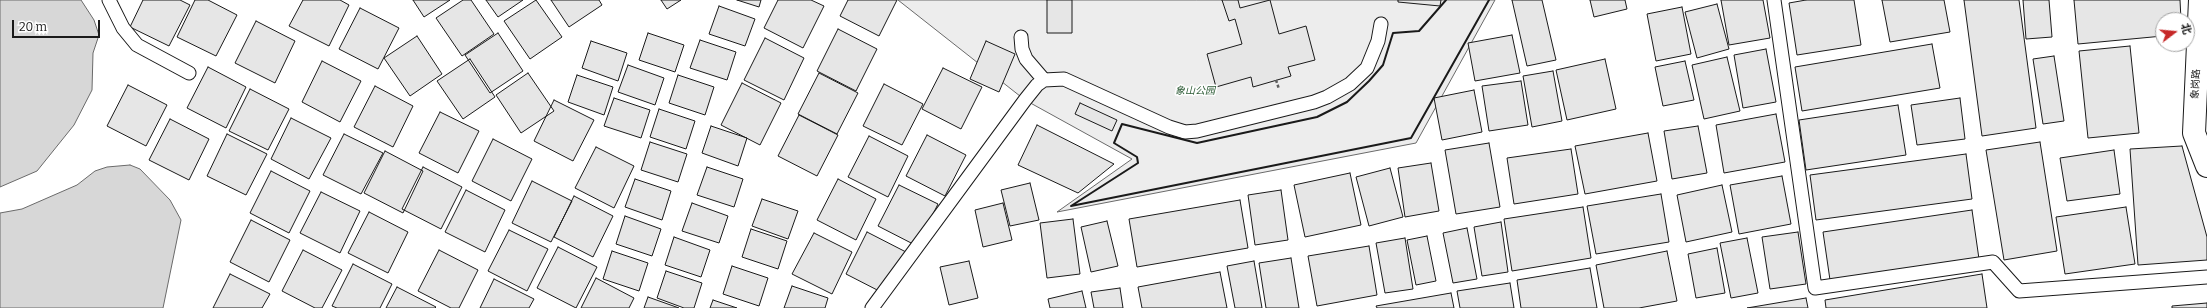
<!DOCTYPE html>
<meta charset="utf-8">
<style>
body{margin:0}
#map{position:relative;width:2207px;height:308px;overflow:hidden;background:#fff;font-family:Bitter,"Noto Sans SC",serif}
canvas{display:block}
.north{position:absolute;left:2155px;top:12px;width:40px;height:40px;box-sizing:border-box;background:#fff;border:1px solid #a3a3a3;border-radius:50%;rotate:74deg;font-size:11px;font-weight:700;line-height:16px;text-align:center;color:#1a1a1a}
.north::after{content:'';display:block;margin:auto;width:14px;height:18px;background:#c62828;clip-path:polygon(50% 0,100% 100%,50% 72%,0 100%)}
.scale{position:absolute;left:12px;top:20px;width:88px;height:18px;box-sizing:border-box;border:2px solid #1a1a1a;border-top:0;padding-left:5px;font-size:12px;line-height:14px;white-space:nowrap;color:#1a1a1a;-webkit-text-stroke:3px #fff;paint-order:stroke}
</style>
<div id="map">
<canvas width="2207" height="308"></canvas>
<div class="north">北</div>
<div class="scale">20 m</div>
</div>
<script>
const context = document.querySelector('canvas').getContext('2d');
context.lineJoin = 'round';
function fill(path, color) { context.fillStyle = color; context.fill(path, 'evenodd'); }
const toPath = rows => new Path2D(rows.map(r => 'M' + r).join(''));
function strokePath(path, color, width, dash) { context.strokeStyle = color; context.lineWidth = width; context.lineCap = dash ? 'butt' : 'round'; context.setLineDash(dash || []); context.stroke(path); }
function label(font, color, halo, rows, align = 'center') {
  context.font = font + ' Bitter,"Noto Sans SC",serif'; context.lineWidth = 3; context.setLineDash([]); context.textBaseline = 'middle'; context.strokeStyle = halo; context.fillStyle = color; for (const [text, x, y, turn = 0] of rows) {
    context.save(); context.translate(x, y); context.rotate((+turn || 0) * Math.PI / 180); context.textAlign = isNaN(turn) ? turn : align; if (halo) context.strokeText(text, 0, 0); context.fillText(text, 0, 0); context.restore();
  }
}
const built = toPath([
 [898,0,1495,0,1416,143,1057,212,1132,159,1025,100,898,0]
]);
fill(built, '#ededed');
strokePath(built, '#6a6a6a', 1);
const water = toPath([
 [0,0,81,0,94,20,99,35,93,53,92,90,74,125,37,171,0,187,0,0],
 [130,165,140,169,170,200,181,220,163,308,0,308,0,213,22,209,77,185,95,171,107,167,130,165]
]);
fill(water, '#d7d7d7');
strokePath(water, '#6a6a6a', 1);
const building = toPath([
 [143,0,180,0,190,5,169,46,130,27,143,0],
 [195,0,208,0,237,15,216,56,177,37,195,0],
 [303,0,340,0,349,5,329,46,289,26,303,0],
 [413,0,450,0,424,17,413,0],
 [463,0,471,0,494,34,462,56,436,18,463,0],
 [486,0,523,0,498,17,486,0],
 [536,0,562,37,530,59,504,21,536,0],
 [551,0,599,0,602,5,569,27,551,0],
 [661,0,681,0,667,9,661,0],
 [737,0,761,0,759,7,737,0],
 [778,0,811,0,824,6,803,48,764,28,778,0],
 [848,0,897,0,879,36,840,16,848,0],
 [1047,0,1072,0,1072,33,1047,33,1047,0],
 [1222,0,1238,0,1240,8,1270,0,1279,34,1306,26,1315,60,1288,67,1291,76,1253,87,1251,77,1216,87,1207,54,1242,44,1235,19,1229,21,1222,0],
 [1398,0,1441,0,1440,6,1398,2,1398,0],
 [1512,0,1542,0,1556,60,1527,66,1512,0],
 [1590,0,1625,0,1627,9,1594,17,1590,0],
 [1721,0,1763,0,1770,38,1729,45,1721,0],
 [1806,0,1854,0,1861,45,1797,55,1789,3,1806,0],
 [1882,0,1944,0,1950,32,1890,42,1882,0],
 [1964,0,2019,0,2036,128,1982,136,1964,0],
 [2023,0,2049,0,2052,37,2026,39,2023,0],
 [2074,0,2180,0,2181,20,2163,20,2163,36,2078,44,2074,0],
 [1717,4,1729,49,1697,58,1685,12,1717,4],
 [719,6,755,19,745,46,709,34,719,6],
 [1682,7,1691,54,1656,61,1647,14,1682,7],
 [360,8,399,28,378,69,339,49,360,8],
 [256,21,295,41,275,83,235,63,256,21],
 [838,29,877,49,856,91,817,71,838,29],
 [498,33,523,71,490,93,465,55,498,33],
 [648,33,684,45,675,72,639,60,648,33],
 [1512,35,1520,73,1475,81,1468,43,1512,35],
 [417,36,442,74,410,96,384,58,417,36],
 [765,38,804,58,784,100,744,80,765,38],
 [700,40,736,52,727,80,690,68,700,40],
 [591,41,627,53,618,81,582,68,591,41],
 [986,41,1015,54,999,92,970,79,986,41],
 [1932,44,1940,88,1802,111,1795,67,1932,44],
 [2130,46,2139,133,2088,138,2079,51,2130,46],
 [1766,49,1776,102,1743,108,1734,55,1766,49],
 [2054,56,2064,121,2043,124,2033,59,2054,56],
 [1727,57,1740,111,1704,119,1692,65,1727,57],
 [470,59,495,97,463,119,437,81,470,59],
 [1605,59,1616,109,1567,120,1556,70,1605,59],
 [322,61,361,81,340,122,302,102,322,61],
 [1685,61,1694,100,1663,106,1655,67,1685,61],
 [628,65,664,78,655,105,618,92,628,65],
 [208,67,246,87,226,128,187,108,208,67],
 [943,68,982,87,961,129,922,109,943,68],
 [1553,71,1562,121,1532,127,1523,76,1553,71],
 [528,73,554,111,521,133,496,95,528,73],
 [819,73,858,93,837,134,798,114,819,73],
 [577,75,613,87,604,115,568,102,577,75],
 [678,75,714,87,705,115,669,103,678,75],
 [1521,81,1528,125,1489,131,1482,86,1521,81],
 [742,83,781,103,760,145,721,125,742,83],
 [884,84,923,104,902,145,863,126,884,84],
 [128,85,167,105,146,146,107,126,128,85],
 [375,86,413,106,393,147,354,127,375,86],
 [250,89,289,109,268,150,229,131,250,89],
 [1474,90,1482,132,1442,140,1434,98,1474,90],
 [614,98,650,110,641,138,604,126,614,98],
 [1960,98,1965,139,1917,145,1911,105,1960,98],
 [554,100,594,120,573,161,534,141,554,100],
 [1080,103,1117,120,1112,131,1075,114,1080,103],
 [1898,105,1906,155,1806,170,1799,120,1898,105],
 [659,109,695,121,686,149,650,137,659,109],
 [440,112,479,131,458,173,419,153,440,112],
 [1776,114,1785,162,1724,173,1716,125,1776,114],
 [799,115,838,135,817,176,778,156,799,115],
 [291,118,331,138,309,179,271,159,291,118],
 [170,119,209,139,189,180,149,160,170,119],
 [1037,125,1114,164,1078,193,1018,165,1037,125],
 [711,126,747,138,738,166,702,153,711,126],
 [1698,126,1707,173,1672,179,1664,131,1698,126],
 [1648,133,1657,181,1585,194,1575,146,1648,133],
 [227,134,267,154,246,195,207,176,227,134],
 [344,134,383,153,361,194,323,175,344,134],
 [927,135,966,155,945,196,906,176,927,135],
 [869,136,908,156,888,197,848,177,869,136],
 [493,139,532,159,511,201,472,181,493,139],
 [650,142,687,154,678,182,641,170,650,142],
 [2040,142,2057,251,2004,260,1986,150,2040,142],
 [1489,143,1500,207,1456,214,1445,150,1489,143],
 [2182,146,2207,237,2207,260,2138,265,2130,149,2182,146],
 [596,147,634,166,614,208,575,188,596,147],
 [1571,149,1578,194,1514,204,1507,158,1571,149],
 [2114,150,2120,194,2067,201,2060,158,2114,150],
 [385,151,423,171,403,213,364,193,385,151],
 [1966,154,1972,199,1816,220,1810,175,1966,154],
 [1431,163,1439,211,1405,217,1398,168,1431,163],
 [423,167,462,187,441,229,402,209,423,167],
 [707,167,743,179,734,207,697,195,707,167],
 [1390,168,1403,217,1369,226,1356,177,1390,168],
 [271,171,310,191,289,233,250,213,271,171],
 [1350,173,1361,225,1305,237,1294,185,1350,173],
 [1782,176,1791,224,1739,234,1730,185,1782,176],
 [635,179,671,191,662,220,625,207,635,179],
 [838,179,876,199,856,240,817,220,838,179],
 [532,181,572,201,551,242,512,223,532,181],
 [1030,183,1039,220,1010,226,1001,190,1030,183],
 [899,185,938,204,917,246,878,226,899,185],
 [1722,185,1732,232,1686,242,1677,195,1722,185],
 [466,190,505,210,485,252,445,232,466,190],
 [1281,190,1288,240,1255,245,1248,195,1281,190],
 [321,192,360,211,340,253,300,233,321,192],
 [1661,194,1669,242,1596,254,1587,206,1661,194],
 [574,196,613,216,593,257,554,237,574,196],
 [762,199,798,211,788,239,752,226,762,199],
 [1240,200,1248,248,1137,267,1129,219,1240,200],
 [692,203,728,216,719,243,682,231,692,203],
 [1003,203,1012,240,983,247,975,210,1003,203],
 [1583,207,1591,258,1512,271,1504,219,1583,207],
 [2126,207,2135,264,2065,274,2056,217,2126,207],
 [1972,210,1979,259,1830,280,1823,232,1972,210],
 [369,212,408,232,388,273,348,253,369,212],
 [625,216,661,229,652,256,616,244,625,216],
 [1073,219,1080,274,1047,278,1040,223,1073,219],
 [251,220,290,240,269,282,230,262,251,220],
 [1107,221,1118,266,1091,272,1081,227,1107,221],
 [1501,222,1508,272,1482,276,1474,227,1501,222],
 [1467,228,1477,279,1453,283,1443,233,1467,228],
 [751,229,787,241,778,269,742,257,751,229],
 [509,230,548,249,527,291,488,271,509,230],
 [867,232,906,252,885,294,846,274,867,232],
 [1798,232,1806,284,1770,289,1762,237,1798,232],
 [814,233,852,252,832,294,792,274,814,233],
 [1427,236,1436,281,1416,285,1407,240,1427,236],
 [674,237,710,250,701,277,665,265,674,237],
 [1405,238,1413,289,1385,293,1376,243,1405,238],
 [1747,238,1758,293,1731,298,1720,243,1747,238],
 [1369,246,1377,295,1317,306,1308,256,1369,246],
 [558,247,597,267,576,308,537,288,558,247],
 [1717,248,1725,293,1696,298,1688,254,1717,248],
 [303,250,342,270,322,308,315,308,282,291,303,250],
 [439,250,478,270,459,308,451,308,418,291,439,250],
 [612,251,648,263,639,291,603,279,612,251],
 [1667,251,1677,301,1639,308,1604,308,1596,265,1667,251],
 [1291,258,1299,308,1266,308,1259,263,1291,258],
 [969,261,978,298,949,305,940,267,969,261],
 [1254,261,1262,308,1235,308,1227,266,1254,261],
 [353,264,392,284,380,308,337,308,332,306,353,264],
 [732,266,768,278,759,306,723,294,732,266],
 [1590,268,1597,308,1521,308,1517,280,1590,268],
 [666,271,702,283,694,308,684,308,657,298,666,271],
 [1220,272,1227,308,1142,308,1138,287,1220,272],
 [230,274,270,294,262,308,213,308,230,274],
 [1982,274,1987,308,1826,308,1825,300,1982,274],
 [596,278,634,298,629,308,581,308,596,278],
 [494,279,534,299,529,308,480,308,494,279],
 [1510,283,1514,308,1460,308,1457,291,1510,283],
 [792,286,828,298,825,308,784,308,792,286],
 [397,287,436,307,435,308,386,308,397,287],
 [1120,288,1123,308,1094,308,1091,292,1120,288],
 [1082,291,1086,308,1050,308,1048,299,1082,291],
 [1451,293,1454,308,1377,308,1376,306,1451,293],
 [648,297,679,308,644,308,648,297],
 [1806,298,1808,308,1747,308,1806,298],
 [713,300,737,308,710,308,713,300],
 [2207,303,2207,308,2172,308,2172,306,2207,303]
]);
fill(building, '#e6e6e6');
strokePath(building, '#1a1a1a', 1);
const service = toPath([
 [109,0,123,28,137,45,189,73],
 [1774,0,1815,288,1993,262,2019,291,2207,277],
 [1021,37,1022,49,1026,59,1044,80],
 [872,308,1025,100,1037,85,1044,80,1064,79,1169,127,1185,132,1197,131,1314,102,1327,97,1350,84,1367,68,1378,41,1381,24]
]);
const minor = toPath([
 [2200,0,2194,133,2207,166]
]);
strokePath(service, '#1a1a1a', 15);
strokePath(minor, '#1a1a1a', 24);
strokePath(toPath([
 [1276,80,1279,89]
]), '#5f5f5f', 2.5, [3, 2]);
strokePath(service, '#fff', 13);
strokePath(minor, '#fff', 22);
strokePath(toPath([
 [1446,0,1419,31,1393,33,1383,65,1369,81,1347,102,1317,117,1197,143,1122,124,1114,143,1137,157,1138,163,1071,206,1411,138,1489,0]
]), '#1a1a1a', 2);
label('10px', '#1a1a1a', '#fff', [
 ["象岗路",2196,84,-87]
]);
label('italic 10px', '#2b5a34', '#fff', [
 ["象山公园",1195,91]
]);
</script>
